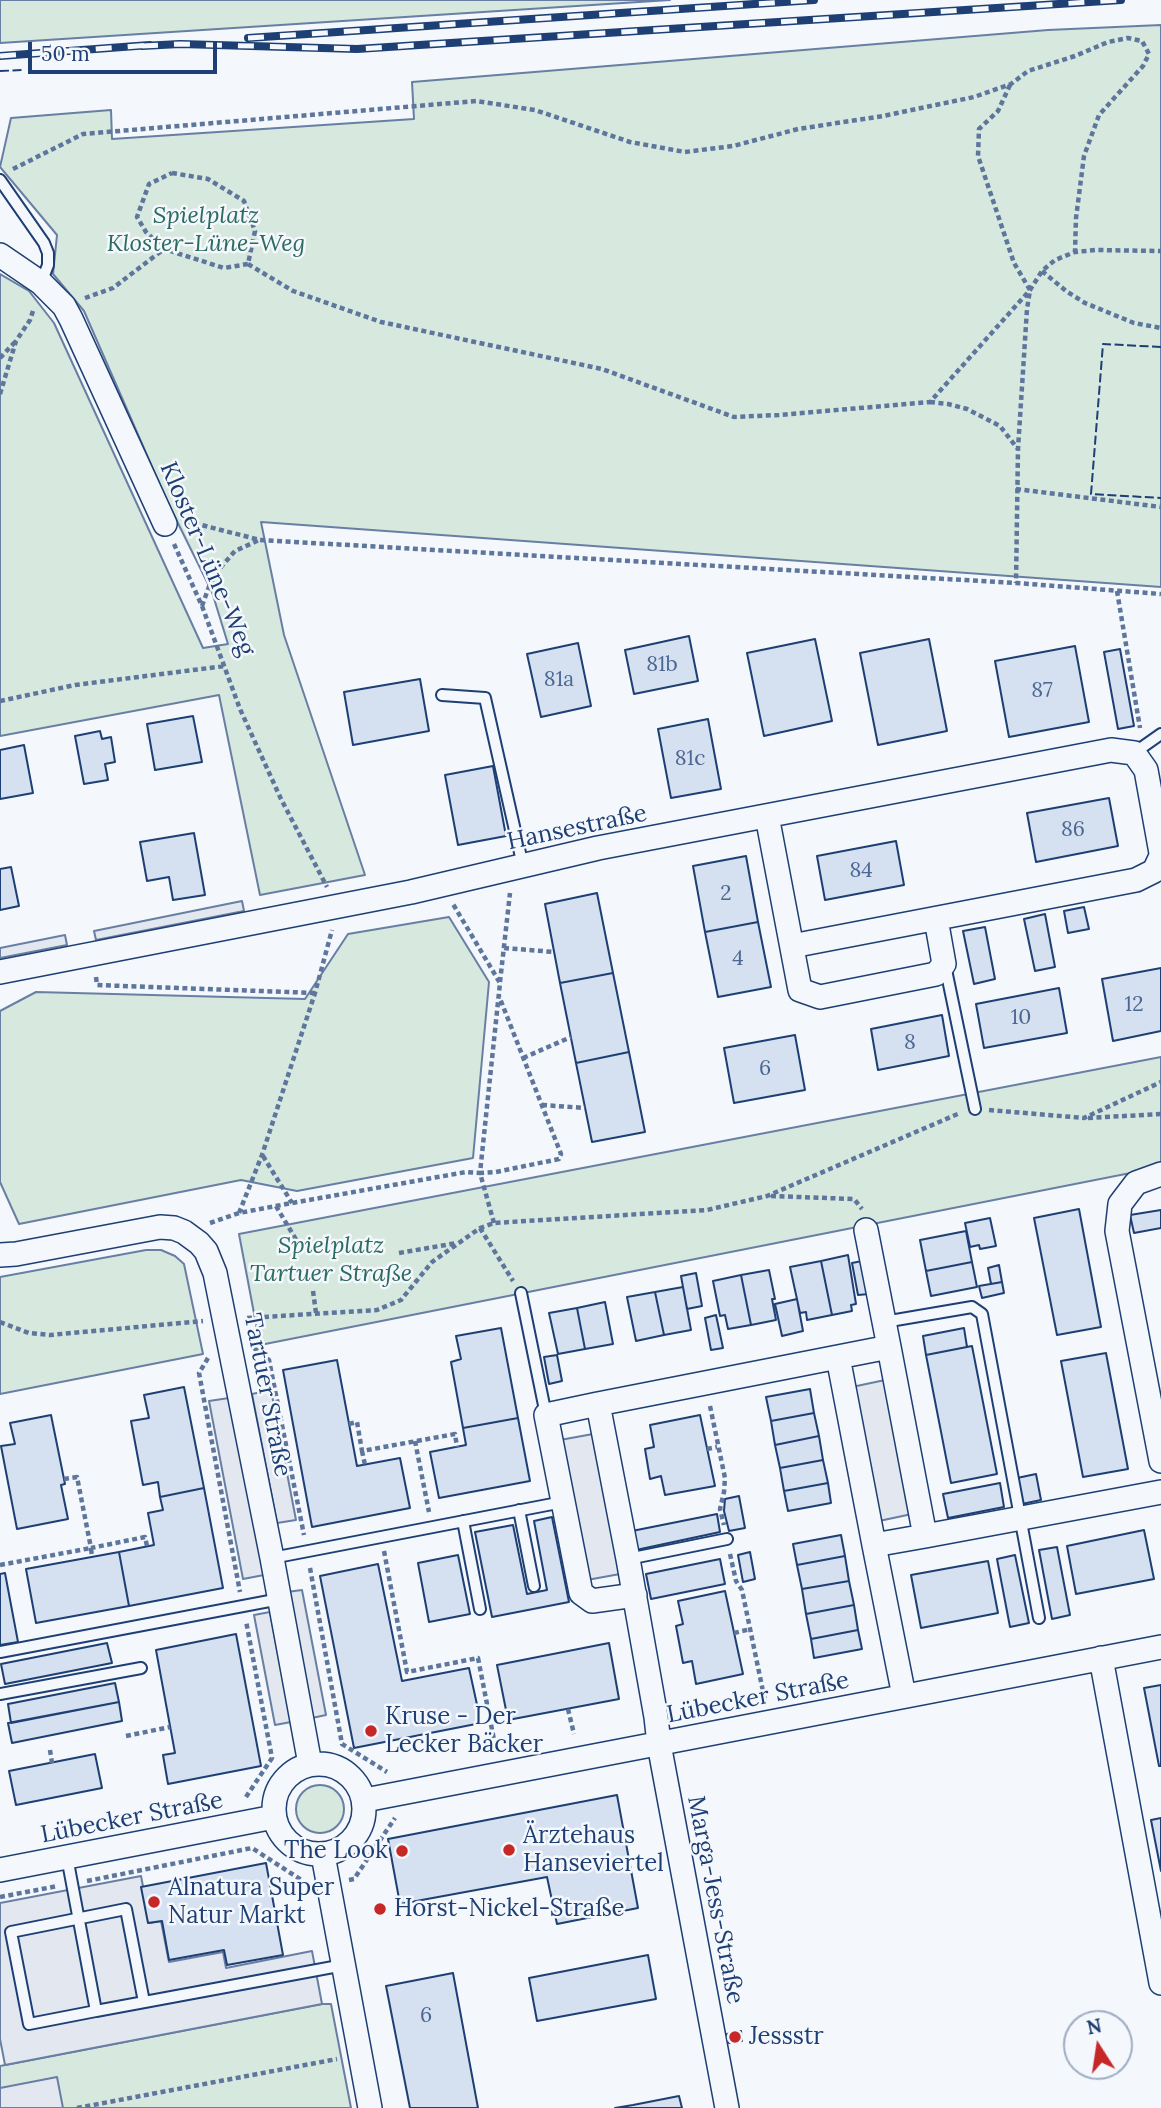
<!DOCTYPE html>
<meta charset="utf-8">
<style>
body{margin:0}
#map{position:relative;width:1161px;height:2108px;overflow:hidden;background:#f4f7fb;font-family:Lora,serif}
canvas{display:block}
.north{position:absolute;left:1063px;top:2010px;width:70px;height:70px;box-sizing:border-box;background:#f4f7fb;border:2px solid #9eadc5;border-radius:50%;rotate:348deg;font-size:19px;font-weight:700;line-height:28px;text-align:center;color:#1d3f73}
.north::after{content:'';display:block;margin:auto;width:24px;height:32px;background:#c62828;clip-path:polygon(50% 0,100% 100%,50% 72%,0 100%)}
.scale{position:absolute;left:28px;top:42px;width:189px;height:32px;box-sizing:border-box;border:4px solid #1d3f73;border-top:0;padding-left:9px;font-size:21px;line-height:24px;white-space:nowrap;color:#1d3f73;-webkit-text-stroke:5px #f4f7fb;paint-order:stroke}
</style>
<div id="map">
<canvas width="1161" height="2108"></canvas>
<div class="north">N</div>
<div class="scale">50 m</div>
</div>
<script>
const context = document.querySelector('canvas').getContext('2d');
context.lineJoin = 'round';
function fill(path, color) { context.fillStyle = color; context.fill(path, 'evenodd'); }
const toPath = rows => new Path2D(rows.map(r => 'M' + r).join(''));
function strokePath(path, color, width, dash) { context.strokeStyle = color; context.lineWidth = width; context.lineCap = dash ? 'butt' : 'round'; context.setLineDash(dash || []); context.stroke(path); }
function label(font, color, halo, rows, align = 'center') {
  context.font = font + ' Lora,serif'; context.lineWidth = 5; context.setLineDash([]); context.textBaseline = 'middle'; context.strokeStyle = halo; context.fillStyle = color; for (const [text, x, y, turn = 0] of rows) {
    context.save(); context.translate(x, y); context.rotate((+turn || 0) * Math.PI / 180); context.textAlign = isNaN(turn) ? turn : align; if (halo) context.strokeText(text, 0, 0); context.fillText(text, 0, 0); context.restore();
  }
}
const green = toPath([
 [0,0,670,0,0,43,0,0],
 [1161,25,1161,587,261,522,284,635,365,875,260,895,219,695,0,736,0,274,29,291,54,323,203,648,228,644,212,592,167,501,84,311,53,274,57,235,0,167,11,118,111,110,112,139,414,119,412,82,1048,30,1161,25],
 [449,917,489,982,473,1158,297,1191,241,1180,19,1224,0,1182,0,1011,36,992,305,999,348,934,449,917],
 [1161,1057,1161,1167,260,1345,239,1234,1161,1057],
 [146,1250,161,1250,175,1256,184,1264,203,1354,0,1394,0,1277,146,1250],
 '296 1809a24 24 0 1 1 48 0a24 24 0 1 1-48 0Z',
 [322,2004,331,2004,351,2108,0,2108,0,2066,322,2004]
]);
fill(green, '#d7e8df');
strokePath(green, '#687fa3', 2);
const parking = toPath([
 [242,901,244,911,96,940,94,931,242,901],
 [65,935,67,945,0,958,0,948,65,935],
 [885,1380,912,1514,879,1521,852,1387,885,1380],
 [271,1390,296,1520,277,1523,252,1394,271,1390],
 [229,1398,264,1575,243,1579,209,1401,229,1398],
 [593,1434,620,1574,587,1580,560,1440,593,1434],
 [302,1590,326,1715,312,1718,287,1592,302,1590],
 [270,1612,291,1722,275,1725,254,1615,270,1612],
 [141,1876,150,1923,161,1921,169,1962,223,1952,226,1968,312,1951,322,2004,5,2065,0,2039,0,1903,141,1876],
 [57,2077,63,2108,0,2108,0,2088,57,2077]
]);
fill(parking, '#e3e8f0');
strokePath(parking, '#687fa3', 2);
const building = toPath([
 [689,636,698,681,634,694,625,650,689,636],
 [815,639,832,721,764,736,747,653,815,639],
 [929,639,947,731,878,745,860,653,929,639],
 [578,643,591,706,541,717,527,654,578,643],
 [1075,646,1089,722,1009,737,995,661,1075,646],
 [1120,649,1134,726,1118,729,1104,652,1120,649],
 [420,679,429,731,353,745,344,692,420,679],
 [193,716,202,762,155,770,147,724,193,716],
 [708,719,721,789,671,798,658,729,708,719],
 [100,731,102,739,111,737,115,762,105,764,108,780,84,784,75,736,100,731],
 [24,745,33,793,0,799,0,750,24,745],
 [493,766,506,836,458,845,445,775,493,766],
 [1109,798,1118,846,1036,862,1027,813,1109,798],
 [194,833,205,895,173,900,169,877,147,881,140,842,194,833],
 [896,841,904,885,825,900,817,856,896,841],
 [746,856,758,922,705,932,693,866,746,856],
 [11,867,19,906,0,910,0,869,11,867],
 [597,893,613,973,560,983,545,904,597,893],
 [1084,907,1089,929,1068,933,1064,911,1084,907],
 [1045,914,1055,967,1035,971,1024,919,1045,914],
 [758,922,771,987,718,997,705,932,758,922],
 [985,927,995,979,974,984,963,931,985,927],
 [1161,968,1161,1031,1113,1041,1102,979,1161,968],
 [613,973,629,1052,576,1063,560,983,613,973],
 [1059,988,1067,1033,984,1048,976,1004,1059,988],
 [942,1015,949,1056,878,1070,871,1029,942,1015],
 [795,1035,805,1090,734,1103,724,1048,795,1035],
 [629,1052,645,1132,592,1142,576,1063,629,1052],
 [1079,1209,1101,1327,1057,1335,1034,1218,1079,1209],
 [1161,1210,1161,1228,1134,1233,1130,1215,1161,1210],
 [990,1218,996,1246,980,1249,979,1245,970,1247,965,1223,990,1218],
 [966,1231,972,1262,926,1271,920,1240,966,1231],
 [848,1255,856,1304,851,1305,852,1311,832,1315,821,1261,848,1255],
 [821,1261,832,1315,807,1320,806,1312,800,1313,790,1267,821,1261],
 [862,1261,869,1294,858,1295,852,1263,862,1261],
 [972,1262,977,1287,931,1296,926,1271,972,1262],
 [999,1265,1002,1282,991,1284,988,1268,999,1265],
 [769,1270,775,1299,772,1299,776,1320,751,1325,741,1275,769,1270],
 [696,1273,702,1306,687,1309,681,1276,696,1273],
 [741,1275,751,1325,728,1329,725,1315,720,1316,713,1281,741,1275],
 [1002,1282,1004,1293,982,1298,979,1286,1002,1282],
 [683,1287,691,1330,664,1335,655,1292,683,1287],
 [655,1292,664,1335,636,1341,627,1297,655,1292],
 [797,1299,803,1331,782,1336,775,1304,797,1299],
 [605,1302,613,1344,585,1349,577,1308,605,1302],
 [577,1308,585,1349,558,1354,549,1313,577,1308],
 [716,1315,723,1348,711,1350,705,1318,716,1315],
 [501,1328,518,1418,463,1428,451,1362,461,1359,456,1336,501,1328],
 [964,1328,967,1347,926,1355,923,1336,964,1328],
 [972,1346,997,1474,951,1483,926,1355,972,1346],
 [1106,1353,1128,1469,1083,1477,1061,1361,1106,1353],
 [557,1355,562,1381,549,1384,544,1357,557,1355],
 [337,1360,357,1466,400,1458,410,1508,312,1527,283,1370,337,1360],
 [184,1387,204,1488,160,1497,158,1482,143,1485,131,1421,149,1418,144,1395,184,1387],
 [810,1389,814,1413,771,1421,766,1397,810,1389],
 [814,1413,819,1436,775,1445,771,1421,814,1413],
 [51,1415,65,1484,61,1485,68,1519,17,1529,1,1446,15,1444,10,1423,51,1415],
 [700,1415,715,1486,665,1495,661,1476,650,1479,645,1449,654,1447,650,1425,700,1415],
 [518,1418,530,1481,439,1498,430,1452,466,1445,463,1428,518,1418],
 [819,1436,823,1460,780,1468,775,1445,819,1436],
 [823,1460,828,1483,784,1491,780,1468,823,1460],
 [1036,1474,1041,1500,1022,1504,1017,1478,1036,1474],
 [828,1483,831,1503,788,1511,784,1491,828,1483],
 [1000,1483,1004,1507,948,1518,943,1494,1000,1483],
 [204,1488,223,1588,129,1606,119,1552,154,1545,148,1513,163,1510,160,1497,204,1488],
 [739,1496,745,1528,729,1531,724,1511,725,1499,739,1496],
 [717,1514,720,1532,636,1550,632,1531,717,1514],
 [552,1517,569,1602,492,1617,475,1532,513,1525,527,1594,547,1590,534,1521,552,1517],
 [1144,1530,1154,1579,1076,1594,1067,1546,1144,1530],
 [841,1535,845,1556,797,1565,793,1544,841,1535],
 [1057,1547,1070,1615,1052,1619,1039,1550,1057,1547],
 [119,1552,129,1606,36,1623,26,1569,119,1552],
 [750,1552,755,1579,743,1582,738,1555,750,1552],
 [458,1555,470,1614,429,1622,418,1563,458,1555],
 [1015,1555,1029,1623,1010,1627,997,1559,1015,1555],
 [845,1556,849,1581,802,1589,797,1565,845,1556],
 [720,1559,725,1584,651,1599,646,1574,720,1559],
 [988,1561,998,1613,921,1628,911,1575,988,1561],
 [378,1564,402,1681,469,1668,481,1723,354,1748,320,1576,378,1564],
 [5,1573,18,1642,0,1645,0,1574,5,1573],
 [849,1581,854,1605,806,1614,802,1589,849,1581],
 [725,1591,743,1674,696,1684,692,1661,683,1663,676,1626,683,1624,678,1601,725,1591],
 [854,1605,858,1630,811,1639,806,1614,854,1605],
 [858,1630,862,1649,814,1658,811,1639,858,1630],
 [236,1634,261,1766,168,1784,163,1755,175,1753,156,1650,236,1634],
 [107,1643,112,1663,5,1684,1,1664,107,1643],
 [609,1643,619,1699,508,1720,497,1665,609,1643],
 [115,1683,119,1702,11,1723,8,1704,115,1683],
 [1161,1685,1161,1766,1159,1766,1144,1688,1161,1685],
 [119,1702,122,1721,12,1743,8,1723,119,1702],
 [95,1754,102,1788,16,1805,9,1771,95,1754],
 [617,1795,638,1908,557,1924,547,1877,400,1904,388,1839,617,1795],
 [1161,1818,1161,1871,1151,1820,1161,1818],
 [266,1863,283,1955,227,1965,224,1950,169,1960,162,1921,148,1923,141,1887,266,1863],
 [648,1955,656,1999,537,2021,529,1978,648,1955],
 [453,1973,478,2108,410,2108,386,1986,453,1973],
 [741,2031,742,2041,729,2043,727,2034,741,2031],
 [679,2096,682,2108,615,2108,633,2105,679,2096]
]);
fill(building, '#d5e0f0');
strokePath(building, '#1d3f73', 2);
const lane = toPath([
 [0,180,44,243,48,253,48,265,41,283],
 [442,695,485,698,523,866],
 [1134,753,1161,734],
 [945,965,975,1109],
 [521,1293,546,1415],
 [884,1322,972,1307,982,1314,1039,1618],
 [519,1510,534,1586],
 [463,1521,480,1609],
 [272,1558,563,1502],
 [628,1559,727,1539],
 [0,1652,280,1599],
 [0,1694,141,1668],
 [67,1857,96,2011,344,1965],
 [96,2011,29,2024,11,1932,126,1909,144,2002]
]);
const street = toPath([
 [0,255,41,283,64,306,71,319,165,524],
 [767,816,800,990,820,997,936,974,944,964,936,919],
 [792,946,1136,880,1154,871,1161,856],
 [0,972,411,892,598,848,1111,750,1134,753,1146,770,1161,853],
 [1161,1174,1136,1183,1120,1204,1117,1231,1161,1461],
 [866,1230,889,1347],
 [0,1255,16,1254,160,1227,174,1228,184,1232,199,1243,206,1251,215,1273,272,1558,310,1764],
 [598,1404,838,1357],
 [925,1536,1161,1492],
 [874,1545,925,1536,889,1347,838,1357,874,1545,904,1696],
 [635,1595,592,1601,581,1593,546,1415,598,1404,628,1559,656,1717,659,1744,727,2108],
 [1101,1658,1161,1983],
 '274 1809a45 45 0 1 1 90 0a45 45 0 1 1-90 0Z',
 [365,1800,1161,1647],
 [323,1855,370,2108],
 [0,1870,274,1817]
]);
strokePath(lane, '#1d3f73', 14);
strokePath(street, '#1d3f73', 26);
strokePath(toPath([
 [1010,85,998,111,979,129,978,156,1014,263,1030,290,1027,309,1018,449,1016,583],
 [13,169,83,134,476,101,535,110,630,142,685,152,733,146,798,129,883,116,974,97,1011,84,1028,71,1075,56,1108,42,1128,38,1142,41,1149,54,1143,66,1099,115,1084,156,1076,218,1075,252],
 [172,173,208,179,244,201,255,231,248,264,224,268,164,249,146,232,137,217,149,184,172,173],
 [248,264,293,291,381,322,602,369,734,417,779,415,930,402,1030,290,1042,271,1055,260,1075,252,1096,250,1161,251],
 [1042,271,1066,291,1085,303,1134,323,1161,328],
 [85,298,113,288,164,249],
 [0,358,15,342],
 [0,394,16,341,30,320,34,308],
 [930,402,948,404,967,409,1000,426,1017,448],
 [1016,489,1161,507],
 [186,521,260,540,1016,583,1161,594],
 [174,544,202,606,240,709,281,799,327,887],
 [1117,591,1140,728],
 [202,606,210,584,221,567,235,551,259,540],
 [0,701,75,685,225,666],
 [504,948,554,952],
 [96,977,97,985,315,993],
 [500,982,510,893],
 [523,1058,571,1037],
 [542,1105,585,1108],
 [989,1110,1084,1118,1161,1082],
 [1088,1118,1161,1114],
 [263,1156,292,1203],
 [771,1196,854,1199,862,1209],
 [276,1206,298,1243],
 [239,1213,262,1155,315,993,332,930],
 [210,1223,239,1213,292,1203,466,1172,480,1173,500,983,453,904],
 [494,1223,480,1173,496,1172,559,1159,561,1154,499,996],
 [480,1228,513,1281],
 [399,1253,457,1243],
 [313,1291,316,1313],
 [247,1318,377,1310,401,1300,432,1262,480,1228,494,1223,707,1210,767,1196,960,1113],
 [0,1322,29,1333,50,1335,203,1321],
 [254,1348,269,1360,304,1535],
 [208,1358,199,1373,240,1592],
 [710,1406,725,1478,724,1492,720,1509,724,1525],
 [349,1424,357,1422,362,1451,455,1434,457,1447],
 [415,1441,429,1512],
 [707,1449,717,1447],
 [362,1451,365,1465],
 [64,1479,77,1477,91,1548,145,1537,147,1546],
 [384,1551,407,1672,478,1658,496,1750],
 [730,1554,736,1581,742,1590,765,1701],
 [0,1565,91,1548,92,1557],
 [310,1568,342,1744,387,1772],
 [734,1633,751,1629],
 [568,1709,574,1734],
 [126,1736,170,1727],
 [50,1750,52,1763],
 [246,1797,272,1758,246,1621],
 [349,1880,354,1879,395,1818],
 [87,1881,252,1848,303,1881],
 [0,1897,58,1886],
 [77,2108,337,2059]
]), '#5e769c', 4.5, [5, 3.5]);
strokePath(lane, '#f4f7fb', 10);
strokePath(street, '#f4f7fb', 23);
const rail = toPath([
 [248,38,814,0],
 [142,46,180,44,357,49,1121,0],
 [0,56,150,45]
]);
strokePath(rail, '#1d3f73', 8);
strokePath(rail, '#f4f7fb', 5, [16]);
strokePath(toPath([
 [0,71,24,70],
 [1161,347,1103,344,1091,494,1161,498]
]), '#1d3f73', 2, [9, 3.5]);
for (const [x, y, r, color] of [
 [371,1731,7,"#c62828"],
 [509,1850,7,"#c62828"],
 [402,1851,7,"#c62828"],
 [154,1902,7,"#c62828"],
 [380,1909,7,"#c62828"],
 [735,2037,7,"#c62828"]
]) { const dot = new Path2D(); dot.arc(x, y, r, 0, 2 * Math.PI); context.fillStyle = color; context.fill(dot); strokePath(dot, '#f4f7fb', 2.5); }
label('21px', '#4b6792', null, [
 ["81b",662,665],
 ["81a",559,680],
 ["87",1042,691],
 ["81c",690,759],
 ["86",1073,830],
 ["84",861,871],
 ["2",726,894],
 ["4",738,959],
 ["12",1134,1005],
 ["10",1021,1018],
 ["8",910,1043],
 ["6",765,1069],
 ["6",426,2016]
]);
label('italic 24px', '#2c6c60', '#f4f7fb', [
 ["Spielplatz",206,216],
 ["Kloster-Lüne-Weg",206,244],
 ["Spielplatz",331,1246],
 ["Tartuer Straße",331,1274]
]);
label('24px', '#1d3f73', '#f4f7fb', [
 ["Kloster-Lüne-Weg",207,559,67],
 ["Hansestraße",577,828,-12],
 ["Tartuer Straße",267,1395,79],
 ["Lübecker Straße",758,1698,-11],
 ["Lübecker Straße",132,1818,-11],
 ["Marga-Jess-Straße",715,1900,79]
]);
label('24px', '#1d3f73', '#f4f7fb', [
 ["Kruse - Der",385,1717],
 ["Lecker Bäcker",385,1745],
 ["Ärztehaus",523,1836],
 ["Hanseviertel",523,1864],
 ["The Look",388,1851,"right"],
 ["Alnatura Super",168,1888],
 ["Natur Markt",168,1916],
 ["Horst-Nickel-Straße",394,1909],
 ["Jessstr",749,2037]
], 'left');
</script>
